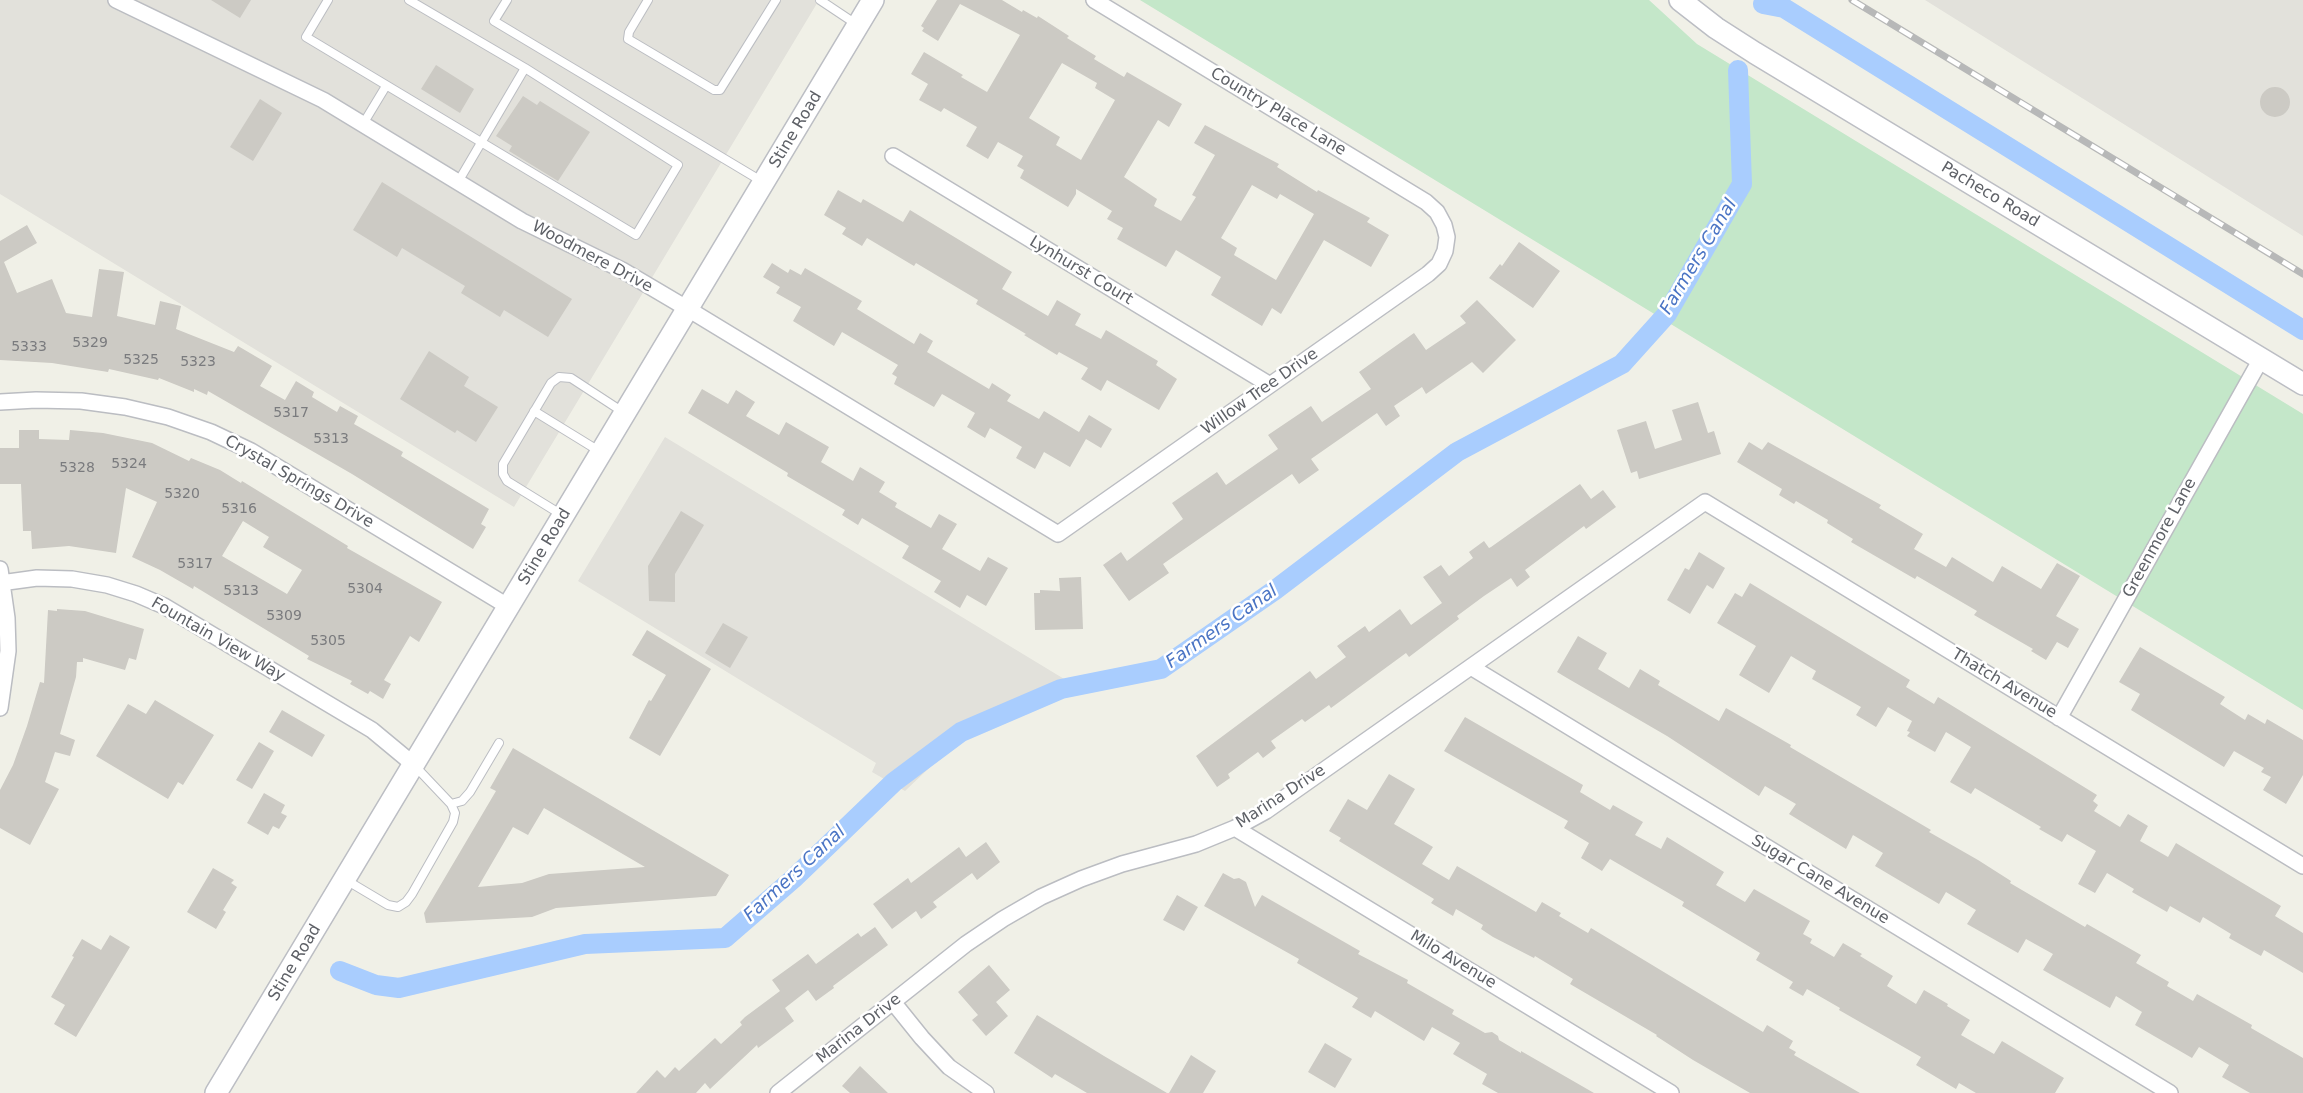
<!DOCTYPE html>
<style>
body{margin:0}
canvas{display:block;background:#f0f0e7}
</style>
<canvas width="2303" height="1093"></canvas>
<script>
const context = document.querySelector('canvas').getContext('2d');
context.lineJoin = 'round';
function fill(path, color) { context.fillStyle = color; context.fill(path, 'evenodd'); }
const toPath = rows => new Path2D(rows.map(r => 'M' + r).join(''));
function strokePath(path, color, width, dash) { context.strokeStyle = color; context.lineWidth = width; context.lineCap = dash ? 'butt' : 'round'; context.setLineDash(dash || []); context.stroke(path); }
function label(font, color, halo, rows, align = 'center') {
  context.font = font + ' "DejaVu Sans",sans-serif'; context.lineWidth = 5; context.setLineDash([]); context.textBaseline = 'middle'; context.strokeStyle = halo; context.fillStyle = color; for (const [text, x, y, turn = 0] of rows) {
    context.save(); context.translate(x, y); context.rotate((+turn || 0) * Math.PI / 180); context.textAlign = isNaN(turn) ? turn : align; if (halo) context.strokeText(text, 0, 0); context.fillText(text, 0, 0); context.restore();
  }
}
fill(toPath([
 [0,0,819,0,514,507,0,194],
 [1925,0,2303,0,2303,236],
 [665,437,1079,688,1007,714,977,728,948,750,905,791,872,772,876,763,578,581]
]), '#e2e1db');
fill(toPath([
 [1140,0,1649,0,1697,44,2303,414,2303,710]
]), '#c4e7c9');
strokePath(toPath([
 [1763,4,1784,8,2303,330],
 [340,971,376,985,399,988,585,944,725,938,793,879,894,782,961,732,1061,689,1161,669,1275,590,1457,452,1622,364,1667,314,1742,184,1738,70]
]), '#a9cdfe', 20);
fill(toPath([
 [211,0,251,0,240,18],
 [937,0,1002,0,1022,12,1023,10,1037,18,1038,16,1052,25,1069,36,1067,38,1096,56,1094,59,1124,77,1127,72,1182,104,1169,127,1158,120,1124,177,1157,199,1154,206,1181,221,1196,197,1192,195,1215,155,1194,143,1205,125,1279,164,1277,167,1317,192,1318,190,1370,218,1367,222,1389,235,1371,267,1324,240,1281,314,1272,308,1262,326,1211,295,1221,277,1176,250,1166,267,1117,239,1123,228,1107,219,1112,211,1076,189,1076,194,1068,207,1020,178,1024,170,1017,166,1023,156,998,142,988,159,966,146,977,127,944,108,941,112,919,100,928,84,911,74,924,52,963,75,961,77,987,92,1020,35,960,4,938,41,922,31,924,28,921,26],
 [1062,63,1097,83,1095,88,1115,100,1081,160,1056,145,1060,137,1029,118],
 [1252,185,1277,199,1280,194,1314,214,1276,280,1234,255,1237,248,1221,238],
 [436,65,474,89,460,113,421,89],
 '2260 102a15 15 0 1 1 30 0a15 15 0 1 1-30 0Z',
 [523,96,537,105,540,101,590,132,558,181,509,151,512,146,496,136],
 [260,99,282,113,253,161,230,147],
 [382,182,572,299,548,337,504,310,500,317,461,293,465,286,402,248,397,257,353,230],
 [838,190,861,203,863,199,903,222,910,210,1012,272,1002,289,1048,316,1057,300,1081,314,1075,325,1101,339,1106,330,1158,361,1156,365,1177,379,1159,410,1107,380,1101,391,1081,379,1088,368,1059,352,1057,355,1024,335,1026,334,976,304,978,300,916,263,914,266,867,238,862,246,842,234,846,228,824,215],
 [27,225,37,243,4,262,17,293,52,279,66,313,92,317,99,269,124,272,117,316,155,325,160,301,181,306,176,329,234,352,238,346,272,366,260,386,285,400,296,381,314,392,312,397,337,412,340,406,358,416,354,424,403,452,401,456,489,509,481,524,486,527,473,549,352,474,208,391,207,395,194,389,194,392,159,378,158,380,109,369,108,372,52,363,0,360,0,241],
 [1519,242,1560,271,1533,308,1489,278,1500,264,1502,266],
 [772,263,788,273,790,269,801,275,805,268,862,301,857,309,914,344,920,333,933,341,927,352,989,389,992,383,1011,395,1007,401,1039,419,1044,411,1079,432,1089,415,1112,429,1101,448,1086,439,1070,467,1044,452,1035,469,1016,458,1022,447,990,428,985,438,967,427,975,413,942,394,934,407,894,384,897,377,892,374,898,365,842,332,834,346,793,321,801,307,776,293,780,287,763,277],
 [1477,300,1516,340,1483,373,1472,362,1426,394,1422,387,1394,406,1400,416,1386,426,1377,413,1311,459,1319,470,1299,484,1292,474,1163,564,1169,573,1129,601,1103,565,1121,552,1127,561,1183,519,1172,503,1217,472,1226,485,1278,449,1268,435,1311,406,1322,422,1371,389,1359,372,1414,333,1426,350,1466,323,1460,316],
 [429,351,469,377,464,386,498,407,476,442,457,430,455,433,400,399],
 [702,389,728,404,736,390,755,402,746,416,779,435,786,422,829,447,821,462,853,481,860,467,885,482,879,492,897,503,895,507,931,528,939,514,957,524,942,549,980,571,988,557,1008,568,986,606,967,595,960,608,934,592,941,581,902,558,909,546,862,518,858,525,842,515,845,510,787,476,788,473,688,413],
 [1698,402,1708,433,1714,431,1721,454,1639,479,1637,471,1631,473,1617,430,1646,421,1655,449,1682,440,1672,410],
 [19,430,39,430,39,439,69,440,70,430,103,433,152,443,189,461,191,458,220,470,241,483,242,481,348,546,347,548,442,602,419,642,410,636,384,680,391,684,383,699,370,691,368,694,350,684,352,681,307,659,309,656,194,586,193,589,160,570,132,557,157,502,126,488,116,553,69,546,32,549,31,531,23,531,21,484,0,484,0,448,19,448],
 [243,521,269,537,263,547,302,570,287,594,222,556],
 [1749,442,1762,450,1768,442,1881,505,1879,508,1923,534,1914,549,1946,567,1952,557,1993,582,2002,566,2041,589,2057,563,2080,576,2056,616,2079,629,2068,648,2057,642,2046,660,2031,651,2033,649,1974,615,1977,611,1917,576,1915,579,1851,542,1853,539,1827,523,1828,520,1796,501,1794,504,1779,495,1782,489,1737,462],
 [1580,484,1591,499,1603,490,1616,507,1586,529,1584,526,1525,570,1530,577,1517,587,1511,578,1484,596,1457,616,1459,619,1409,657,1406,653,1331,708,1329,705,1305,722,1302,719,1271,741,1276,748,1263,758,1258,752,1228,774,1230,778,1217,787,1196,756,1310,671,1316,679,1346,657,1337,646,1365,626,1369,632,1400,609,1411,625,1442,603,1423,577,1441,565,1449,576,1473,558,1469,552,1484,541,1489,548,1491,547],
 [681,511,704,525,675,574,675,602,649,601,648,566],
 [1699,552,1725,568,1713,589,1707,585,1690,614,1667,600,1685,568,1689,570],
 [1081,577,1083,629,1035,630,1034,593,1040,593,1040,590,1060,591,1059,578],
 [1750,583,1910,680,1906,687,1934,704,1938,697,2097,795,2093,801,2098,805,2094,811,2120,827,2128,814,2148,826,2140,841,2168,857,2176,843,2281,906,2275,916,2303,933,2303,973,2264,950,2261,956,2229,938,2231,934,2203,917,2200,923,2170,906,2167,912,2132,892,2134,889,2107,873,2095,893,2078,884,2096,851,2067,834,2062,842,2039,829,2041,827,1975,788,1971,794,1950,782,1971,747,1946,732,1935,752,1907,736,1910,732,1907,731,1912,721,1888,707,1876,727,1856,715,1861,707,1812,679,1816,671,1791,656,1769,693,1739,675,1756,646,1717,623,1735,593,1742,597],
 [57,609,85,611,144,629,136,660,129,658,125,670,83,658,83,662,77,662,76,677,60,734,75,740,70,756,55,752,45,782,59,789,30,845,0,828,0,790,13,765,27,726,40,682,44,683,48,610,57,611],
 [723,623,748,637,730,668,705,653],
 [647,630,711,669,660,756,629,738,649,700,651,701,666,675,632,655],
 [1578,636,1607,653,1598,669,1629,688,1640,669,1660,681,1658,685,1719,721,1726,708,1791,745,1790,747,1931,830,1929,832,1978,860,2011,881,2010,883,2085,927,2087,924,2141,955,2136,963,2169,982,2167,986,2193,1001,2197,994,2252,1025,2251,1028,2303,1058,2303,1093,2250,1093,2222,1077,2229,1065,2199,1047,2192,1058,2135,1025,2142,1012,2116,996,2110,1008,2043,970,2053,954,2026,939,2018,953,1967,924,1976,910,1946,892,1939,904,1875,866,1883,853,1853,835,1846,849,1789,814,1796,804,1765,786,1759,796,1667,736,1567,678,1557,672],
 [2140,647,2225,697,2220,704,2245,720,2248,714,2265,724,2267,719,2303,740,2303,775,2286,804,2263,790,2271,777,2261,772,2264,768,2234,751,2224,767,2131,710,2140,694,2119,682],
 [155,700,214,735,183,785,178,782,168,799,96,756,128,704,146,714],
 [282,710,325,735,312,757,269,732],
 [1465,717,1583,785,1580,792,1610,810,1613,805,1643,822,1635,835,1661,849,1667,837,1724,872,1716,885,1745,902,1754,889,1810,921,1803,934,1812,939,1810,943,1834,957,1843,943,1862,954,1860,956,1893,976,1887,986,1916,1004,1924,990,1948,1004,1947,1006,1970,1020,1961,1035,1994,1054,2002,1041,2064,1078,2055,1093,1976,1093,1959,1083,1956,1089,1916,1065,1921,1057,1839,1010,1840,1008,1807,989,1803,996,1789,988,1793,982,1756,960,1760,953,1682,906,1684,902,1610,859,1602,871,1581,858,1589,843,1564,828,1568,821,1444,751],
 [259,742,274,751,252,789,236,780],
 [513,748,729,875,716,896,556,908,532,917,426,923,424,913,496,791,490,788],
 [544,808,645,867,549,874,522,883,478,887,513,827,528,835],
 [1389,774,1415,789,1394,824,1433,847,1422,864,1449,880,1457,866,1536,912,1542,902,1561,913,1559,916,1588,933,1591,928,1763,1032,1767,1025,1793,1041,1789,1048,1796,1052,1794,1055,1860,1093,1750,1093,1693,1060,1656,1036,1657,1035,1570,984,1573,979,1535,956,1534,958,1493,937,1481,929,1483,925,1456,909,1453,916,1431,903,1434,899,1339,841,1341,838,1329,831,1348,799,1367,810],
 [264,793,285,805,281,813,287,816,279,829,273,826,268,835,247,823],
 [986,842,1000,862,977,880,972,873,933,902,937,907,921,919,916,911,892,929,873,904,908,878,911,883,959,847,966,857],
 [213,868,234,880,231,883,237,887,223,910,226,912,216,929,187,912],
 [1223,873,1234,879,1239,878,1246,882,1255,907,1262,895,1360,951,1358,954,1408,980,1407,983,1454,1010,1452,1014,1485,1033,1492,1032,1498,1036,1499,1040,1521,1053,1521,1051,1594,1093,1498,1093,1482,1084,1487,1074,1453,1054,1460,1043,1432,1027,1424,1041,1375,1011,1371,1018,1352,1007,1358,998,1297,963,1299,959,1204,906],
 [1177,895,1198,907,1184,931,1163,920],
 [875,927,888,945,833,986,834,988,816,1001,808,990,785,1008,794,1021,758,1048,757,1045,710,1089,705,1083,696,1093,636,1093,657,1070,665,1078,675,1067,679,1071,715,1038,721,1044,742,1025,740,1022,745,1017,780,991,772,980,808,954,816,964,858,933,861,937],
 [110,935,130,947,76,1037,54,1024,65,1005,51,997,74,957,72,956,82,939,101,950],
 [989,965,1010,990,996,1002,1008,1016,986,1036,972,1020,978,1015,958,992],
 [1037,1015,1104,1056,1167,1093,1087,1093,1055,1074,1052,1078,1014,1053],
 [1325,1043,1352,1059,1335,1088,1308,1072],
 [1191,1055,1216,1071,1203,1093,1169,1093],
 [860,1066,888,1093,850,1093,842,1086]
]), '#cccac4');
const lane = toPath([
 [328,0,306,37,636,235,678,165,525,68,409,0],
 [507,0,494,21,763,182],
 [648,0,629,32,628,39,714,90,720,90,776,0],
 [820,0,856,24],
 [363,124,386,86],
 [458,182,525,68],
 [534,411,599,451],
 [562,515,507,481,503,474,503,464,551,383,559,377,571,378,623,412],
 [451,804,462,801,470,792,499,743],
 [346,880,388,905,398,907,406,902,412,894,453,822,455,813,451,804,414,765]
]);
const street = toPath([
 [116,0,323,100,522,221,622,270,688,309,1058,534,1428,274,1439,264,1445,251,1447,237,1444,225,1437,212,1426,202,1094,0],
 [893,156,1270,385],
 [0,402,36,400,81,401,125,407,168,417,211,432,251,451,509,607],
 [0,569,7,618,8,651,0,708],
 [0,583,37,578,72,579,107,585,136,594,164,606,372,730,413,764],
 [1471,667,2170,1093],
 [2059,718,2261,359],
 [1235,828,1671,1093],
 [893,1002,922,1038,949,1067,986,1093],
 [778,1093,966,944,1003,919,1041,897,1081,879,1122,864,1196,844,1235,828,1266,811,1705,502,2303,866]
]);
const secondary = toPath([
 [1680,0,1716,28,1755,53,2303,384],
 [216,1093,873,0]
]);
strokePath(lane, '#bbbdc2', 10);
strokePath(street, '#bbbdc2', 18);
strokePath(secondary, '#bcbec4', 24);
strokePath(lane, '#fff', 8);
strokePath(street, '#fff', 15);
strokePath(secondary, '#fff', 21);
const rail = toPath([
 [1852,0,2303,274]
]);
strokePath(rail, '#b7b8b8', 7);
strokePath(rail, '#fff', 4.5, [14]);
label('14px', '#7a7b7e', null, [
 ["5329",90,343],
 ["5333",29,347],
 ["5325",141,360],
 ["5323",198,362],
 ["5317",291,413],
 ["5313",331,439],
 ["5324",129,464],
 ["5328",77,468],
 ["5320",182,494],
 ["5316",239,509],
 ["5317",195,564],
 ["5304",365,589],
 ["5313",241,591],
 ["5309",284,616],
 ["5305",328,641]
]);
label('16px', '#5e6167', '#fff', [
 ["Country Place Lane",1278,112,31],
 ["Stine Road",796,130,-59],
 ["Pacheco Road",1990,195,31],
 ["Woodmere Drive",592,257,28],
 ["Lynhurst Court",1081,271,31],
 ["Willow Tree Drive",1260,392,-35],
 ["Crystal Springs Drive",299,482,30],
 ["Greenmore Lane",2160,538,-61],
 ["Stine Road",545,547,-59],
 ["Fountain View Way",218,640,30],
 ["Thatch Avenue",2004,684,31],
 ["Marina Drive",1281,797,-33],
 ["Sugar Cane Avenue",1820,880,31],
 ["Milo Avenue",1453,960,31],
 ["Stine Road",295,963,-59],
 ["Marina Drive",859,1029,-38]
]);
label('italic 18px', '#4a74c4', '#fff', [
 ["Farmers Canal",1699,257,-59],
 ["Farmers Canal",1222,627,-35],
 ["Farmers Canal",795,874,-43]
]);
</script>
